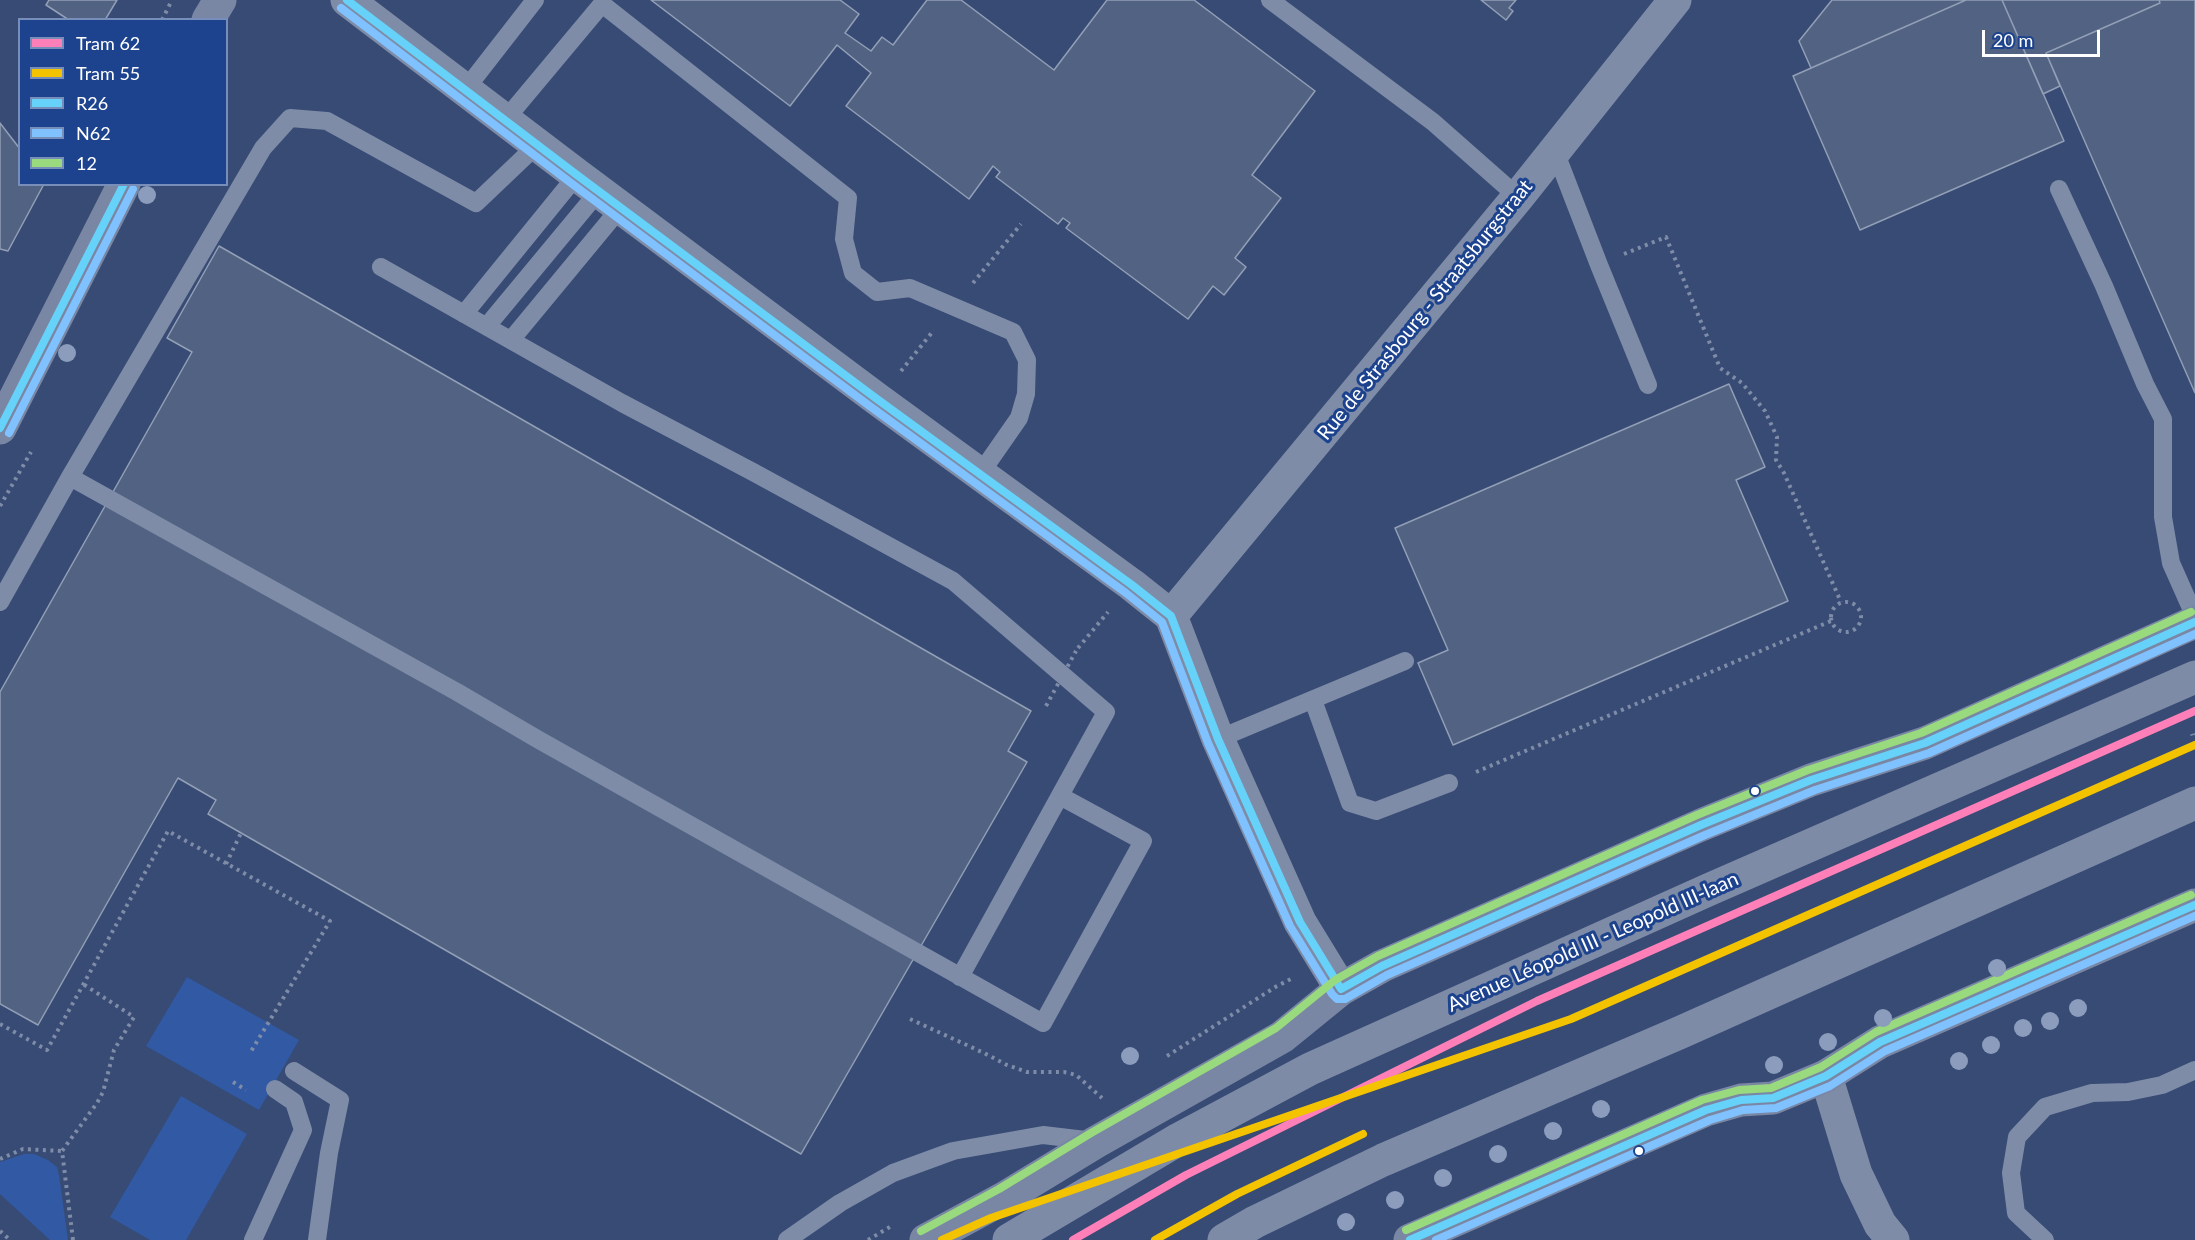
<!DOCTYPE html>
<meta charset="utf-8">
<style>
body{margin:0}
#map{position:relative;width:2195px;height:1240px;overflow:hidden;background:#374b74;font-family:Lato,sans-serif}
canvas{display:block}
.legend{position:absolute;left:18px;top:18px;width:210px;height:168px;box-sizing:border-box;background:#1d438e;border:2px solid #778ebb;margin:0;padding:8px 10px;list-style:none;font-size:18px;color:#fff}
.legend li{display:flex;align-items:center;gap:12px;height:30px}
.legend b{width:30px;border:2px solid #778ebb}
.scale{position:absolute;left:1982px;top:30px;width:118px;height:27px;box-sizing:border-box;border:3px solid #fff;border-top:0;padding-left:8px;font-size:18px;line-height:21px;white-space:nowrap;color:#fff;-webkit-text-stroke:4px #1d438e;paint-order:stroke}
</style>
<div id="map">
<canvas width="2195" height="1240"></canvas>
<ul class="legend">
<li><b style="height:8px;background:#ff80b8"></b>Tram 62</li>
<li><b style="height:8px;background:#f3c300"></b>Tram 55</li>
<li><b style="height:8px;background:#66d2f9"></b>R26</li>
<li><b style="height:8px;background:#80c2ff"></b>N62</li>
<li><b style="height:8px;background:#98da7d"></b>12</li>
</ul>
<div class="scale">20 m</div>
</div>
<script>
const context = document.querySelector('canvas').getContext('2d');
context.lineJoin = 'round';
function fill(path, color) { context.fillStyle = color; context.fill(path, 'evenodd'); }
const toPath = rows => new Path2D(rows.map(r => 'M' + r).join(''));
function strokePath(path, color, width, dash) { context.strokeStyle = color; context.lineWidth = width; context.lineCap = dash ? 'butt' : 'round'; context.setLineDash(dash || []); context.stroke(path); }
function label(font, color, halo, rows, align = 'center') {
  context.font = font + ' Lato,sans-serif'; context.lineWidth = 6; context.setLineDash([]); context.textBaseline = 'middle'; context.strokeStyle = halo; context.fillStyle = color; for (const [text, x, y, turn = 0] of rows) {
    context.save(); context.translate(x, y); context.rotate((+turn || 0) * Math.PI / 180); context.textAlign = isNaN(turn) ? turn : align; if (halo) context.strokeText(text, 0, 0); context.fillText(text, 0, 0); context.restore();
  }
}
fill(toPath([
 [187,977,299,1040,259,1110,146,1046],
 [181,1096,247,1134,186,1240,150,1240,110,1217],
 [24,1154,34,1154,48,1160,57,1167,59,1175,68,1240,50,1240,0,1194,0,1162]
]), '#3159a4');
const building = toPath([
 [49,0,117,0,105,20,69,20,46,5,49,0],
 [651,0,840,0,859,14,845,33,871,51,882,37,893,45,927,0,961,0,1054,70,1107,0,1194,0,1315,91,1252,175,1281,198,1235,258,1246,267,1224,295,1213,286,1188,319,1066,228,1070,223,1063,218,1058,224,996,177,1000,172,993,166,969,199,846,106,871,73,837,45,790,106,651,0],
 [1481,0,1516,0,1509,8,1513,11,1506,20,1481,0],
 [1832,0,1966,0,1811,68,1799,41,1832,0],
 [1966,0,2002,0,2064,141,1860,230,1793,76,1966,0],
 [2002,0,2159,0,2160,3,2046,53,2060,86,2043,94,2002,0],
 [2159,0,2195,0,2195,393,2046,53,2160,3,2159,0],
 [0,123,20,149,20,184,44,184,8,251,0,249,0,123],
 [219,246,1031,711,1008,751,1027,762,801,1154,208,814,216,800,178,778,38,1025,0,1004,0,692,192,352,167,338,219,246],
 [1729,384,1765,467,1736,480,1788,601,1453,745,1418,663,1448,650,1395,528,1729,384]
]);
fill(building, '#516283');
strokePath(building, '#929fb6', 1.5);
strokePath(toPath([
 [162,20,172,0],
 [1624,254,1666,237,1720,368,1742,383,1765,411,1777,437,1776,460,1784,473,1841,602],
 [973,283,1021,224],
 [901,371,934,330],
 [0,506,31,452],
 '1831 617a15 15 0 1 1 30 0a15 15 0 1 1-30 0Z',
 [1078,648,1108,612],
 [1476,772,1831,621],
 [226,864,241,833],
 [910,1019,984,1053,1007,1065,1027,1072,1064,1072,1076,1075,1102,1098],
 [0,1024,47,1050,168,831,330,921,250,1053],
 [1167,1056,1277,986,1291,979],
 [233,1082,246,1090],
 [0,1159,23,1149,62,1151],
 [0,1231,10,1240],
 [73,1240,62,1151,97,1103,103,1092,114,1050,134,1017,83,984],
 [868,1240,893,1225]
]), '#7e8ca8', 4, [3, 4.5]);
strokePath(toPath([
 [1270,0,1433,122,1518,197],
 [465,90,535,0],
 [505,120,602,4,848,198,844,239,853,273,877,292,910,288,1013,332,1027,360,1026,394,1019,418,980,474],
 [1555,151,1599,265,1648,385],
 [2059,189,2104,286,2145,384,2163,419,2163,517,2171,563,2195,617],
 [381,267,622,403,753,472,953,581,1106,712,960,977],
 [464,314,577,175],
 [487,326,599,191],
 [511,340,621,207],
 [70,477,457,692,539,740,1043,1023,1143,841,1060,796],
 [0,602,70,477,263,148,290,118,327,121,476,203,537,145],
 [1313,700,1350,803,1376,811,1449,783],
 [1218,739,1405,661],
 [294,1071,340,1100,329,1153,317,1240],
 [253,1240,303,1130,294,1102,275,1089],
 [787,1240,840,1203,893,1173,953,1151,1043,1135,1094,1141],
 [2045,1240,2016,1213,2011,1173,2017,1137,2045,1107,2092,1093,2128,1092,2162,1085,2195,1070]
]), '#7e8ca8', 18);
strokePath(toPath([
 [347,0,577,175,877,399,1132,585,1171,616,1218,739,1300,922,1341,989],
 [1171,616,1518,197,1675,0],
 [1826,1076,1856,1174,1880,1224,1893,1240]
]), '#7e8ca8', 33);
strokePath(toPath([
 [208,20,220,0],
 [0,428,124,184],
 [926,1240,1004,1198,1096,1142,1282,1037,1341,989,1382,966,1701,825,1811,780,1925,743,2195,622],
 [1410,1240,1706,1110,1741,1100,1773,1098,1826,1076,1880,1042,2195,905]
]), '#7a87a4', 33);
strokePath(toPath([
 [1009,1240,1179,1139,1310,1069,1708,890,2195,677],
 [1224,1240,1255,1222,1383,1160,1679,1033,2195,803]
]), '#7e8ba7', 33);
strokePath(toPath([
 [2191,713,2195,712],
 [2191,735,2195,734]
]), '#7f8ca7', 1.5);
strokePath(toPath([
 [1046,706,1076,651]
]), '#7e8ca8', 4, [3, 4.5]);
strokePath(toPath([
 [347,0,577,175,877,399,1132,585,1171,616,1218,739,1300,922,1341,989,1382,966,1701,825,1811,780,1925,743,2195,622],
 [0,428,124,184],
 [1410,1240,1706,1110,1741,1100,1773,1098,1826,1076,1880,1042,2195,905]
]), '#66d2f9', 8);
strokePath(toPath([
 [341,8,571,183,871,407,1126,593,1162,622,1208,743,1290,926,1332,994,1337,999,1345,999,1387,975,1705,835,1815,790,1929,753,2195,634],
 [9,433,133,189],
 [1436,1240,1710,1120,1743,1110,1776,1108,1830,1086,1885,1051,2195,916]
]), '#80c2ff', 8);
strokePath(toPath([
 [1406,1230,1702,1100,1739,1090,1771,1088,1821,1067,1876,1032,2191,895],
 [921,1231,999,1189,1091,1133,1276,1028,1335,980,1378,956,1697,815,1808,770,1921,733,2191,612]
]), '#98da7d', 8);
strokePath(toPath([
 [1073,1240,1186,1175,1537,1001,2195,711]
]), '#ff80b8', 8);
strokePath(toPath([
 [942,1240,991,1218,1571,1019,2195,745],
 [1155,1240,1237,1194,1363,1134]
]), '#f3c300', 8);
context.fillStyle = '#8b9cbd';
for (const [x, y] of [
 [147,195],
 [67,353],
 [1997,968],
 [2078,1008],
 [1883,1018],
 [2050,1021],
 [2023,1028],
 [1828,1042],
 [1991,1045],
 [1130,1056],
 [1959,1061],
 [1774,1065],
 [1601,1109],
 [1553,1131],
 [1498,1154],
 [1443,1178],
 [1395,1200],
 [1346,1222]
]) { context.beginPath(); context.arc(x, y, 9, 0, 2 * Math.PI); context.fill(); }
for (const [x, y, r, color] of [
 [1755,791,5,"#fff"],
 [1639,1151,5,"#fff"]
]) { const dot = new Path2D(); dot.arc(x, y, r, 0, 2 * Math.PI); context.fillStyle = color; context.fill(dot); strokePath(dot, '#1d438e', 2); }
label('20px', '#fff', '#1d438e', [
 ["Rue de Strasbourg - Straatsburgstraat",1425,310,-51],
 ["Avenue Léopold III - Leopold III-laan",1593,942,-24]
]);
</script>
